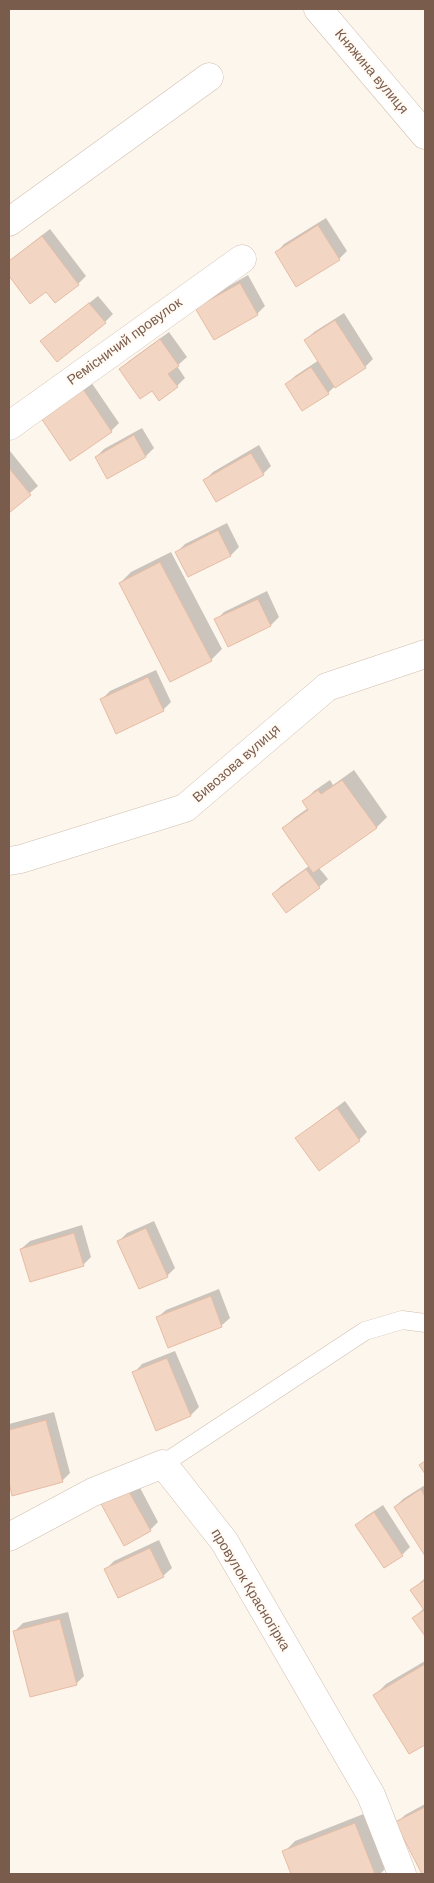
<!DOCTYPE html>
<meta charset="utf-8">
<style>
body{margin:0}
#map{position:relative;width:434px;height:1883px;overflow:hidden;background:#fdf6ec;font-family:"DM Sans",sans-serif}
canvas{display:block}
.frame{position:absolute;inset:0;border:10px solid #7a5c4d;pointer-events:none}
</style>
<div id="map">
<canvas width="434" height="1883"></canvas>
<div class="frame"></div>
</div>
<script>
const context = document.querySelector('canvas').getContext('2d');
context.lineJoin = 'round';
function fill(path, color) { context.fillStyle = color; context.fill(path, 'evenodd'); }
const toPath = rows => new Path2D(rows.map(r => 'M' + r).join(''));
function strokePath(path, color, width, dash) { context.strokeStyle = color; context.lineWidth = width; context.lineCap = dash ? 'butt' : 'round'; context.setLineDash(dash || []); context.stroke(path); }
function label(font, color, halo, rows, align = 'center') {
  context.font = font + ' "DM Sans",sans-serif'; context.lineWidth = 4; context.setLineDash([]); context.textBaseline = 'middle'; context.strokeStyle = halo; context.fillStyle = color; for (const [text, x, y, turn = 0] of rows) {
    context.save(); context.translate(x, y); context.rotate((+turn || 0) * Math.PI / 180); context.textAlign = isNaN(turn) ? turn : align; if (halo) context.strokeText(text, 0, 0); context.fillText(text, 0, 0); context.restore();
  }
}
fill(toPath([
 [326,218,347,251,339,259,276,253,284,244],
 [50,229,86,276,78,284,46,290,30,302,9,274,9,261],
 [248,275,265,306,257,314,197,308,205,300],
 [98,296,113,314,105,322,42,341],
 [344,313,373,359,365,367,335,386,328,393,287,384,295,376,319,360,306,340,314,332],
 [169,332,187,357,177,366,185,378,177,386,121,369,129,361],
 [89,379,119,423,111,431,40,415],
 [142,428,154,448,146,456,96,457,104,449],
 [259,445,271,466,263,474,205,480,213,472],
 [10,451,38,486,9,511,9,452],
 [227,523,239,547,231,555,188,575,177,552,185,544],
 [171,552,222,649,211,660,120,583,131,572],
 [267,591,279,617,271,625,228,645,216,620,224,612],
 [156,670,171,702,163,710,101,700,110,691],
 [354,770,387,817,376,828,319,868,328,879,319,887,273,894,281,886,309,866,283,829,294,818,308,808,303,802,314,791,330,780,333,785],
 [345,1101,367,1132,359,1140,319,1169,297,1139,305,1131],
 [154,1221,175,1268,167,1276,119,1241,127,1233],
 [82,1225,91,1257,83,1265,21,1249,30,1241],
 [219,1289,230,1318,221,1326,157,1318,166,1310],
 [175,1351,199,1407,191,1415,157,1429,134,1373,142,1364],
 [54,1412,70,1473,62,1481,13,1494,9,1477,9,1424],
 [136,1480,158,1522,150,1530,102,1503],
 [425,1485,425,1554,395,1507,403,1499],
 [383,1505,410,1547,402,1555,357,1525,365,1517],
 [159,1540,172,1568,163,1576,106,1569,114,1561],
 [425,1578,425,1634,414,1618,424,1608,412,1590],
 [68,1612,84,1676,76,1684,15,1631,23,1623],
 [425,1661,425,1743,409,1753,375,1695,386,1684],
 [425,1804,425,1874,423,1874,397,1823,405,1815],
 [366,1813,387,1867,380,1874,292,1874,284,1852,295,1841]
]), '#0003');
const building = toPath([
 [318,225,340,260,296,287,275,252,318,225],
 [42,236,79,285,55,303,46,292,30,304,9,276,9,261,42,236],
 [240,283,258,315,214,340,195,308,240,283],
 [89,303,106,323,57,362,40,341,89,303],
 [335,320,366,368,335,388,304,340,335,320],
 [160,339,179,366,168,374,178,387,159,401,152,391,140,399,119,369,160,339],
 [311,367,329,394,302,411,285,384,311,367],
 [81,386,112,432,70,461,39,415,81,386],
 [134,435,146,457,107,479,95,457,134,435],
 [251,453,264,475,216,502,203,480,251,453],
 [9,468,31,495,9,513,9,468],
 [218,530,231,556,188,577,175,552,218,530],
 [160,562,212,661,170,682,119,583,160,562],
 [258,599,271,626,228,647,214,619,258,599],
 [148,677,164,711,116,734,100,699,148,677],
 [342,780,377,828,313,873,282,828,308,810,302,801,318,790,321,794,342,780],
 [306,869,320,888,286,913,272,894,306,869],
 [337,1108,360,1141,319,1171,295,1138,337,1108],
 [146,1228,168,1277,139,1289,117,1241,146,1228],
 [74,1233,84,1266,30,1282,20,1249,74,1233],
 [211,1296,222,1327,168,1348,156,1317,211,1296],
 [167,1358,191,1416,156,1431,132,1372,167,1358],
 [46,1420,63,1482,12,1496,9,1482,9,1430,46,1420],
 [425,1461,425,1474,419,1465,425,1461],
 [127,1488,151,1531,124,1546,100,1502,127,1488],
 [421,1489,425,1497,425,1556,394,1507,421,1489],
 [374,1512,403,1556,384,1568,355,1525,374,1512],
 [150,1548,164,1577,118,1598,104,1569,150,1548],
 [425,1580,425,1636,412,1618,424,1610,410,1590,425,1580],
 [60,1619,77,1685,30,1697,13,1631,60,1619],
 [425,1664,425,1745,409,1754,373,1695,425,1664],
 [425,1807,425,1874,422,1874,395,1822,425,1807],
 [355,1823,375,1874,291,1874,282,1851,355,1823]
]);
fill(building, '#f3d5c3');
strokePath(building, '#e6bba3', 1);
const lane = toPath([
 [163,1464,365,1331,402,1320,425,1323]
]);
const street = toPath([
 [318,9,425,135],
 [9,222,209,77],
 [9,426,242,259],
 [9,861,21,859,185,808,327,687,425,654],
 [9,1537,93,1492,163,1464,224,1541,371,1795,402,1874]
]);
strokePath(lane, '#d1beb0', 19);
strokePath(street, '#d1beb0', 29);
strokePath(lane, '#fff', 18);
strokePath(street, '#fff', 28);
label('14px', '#7a5c4d', '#fffaf3', [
 ["Княжина вулиця",371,72,50],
 ["Ремісничий провулок",125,342,-36],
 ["Вивозова вулиця",237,764,-41],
 ["провулок Красногірка",250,1590,59]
]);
</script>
